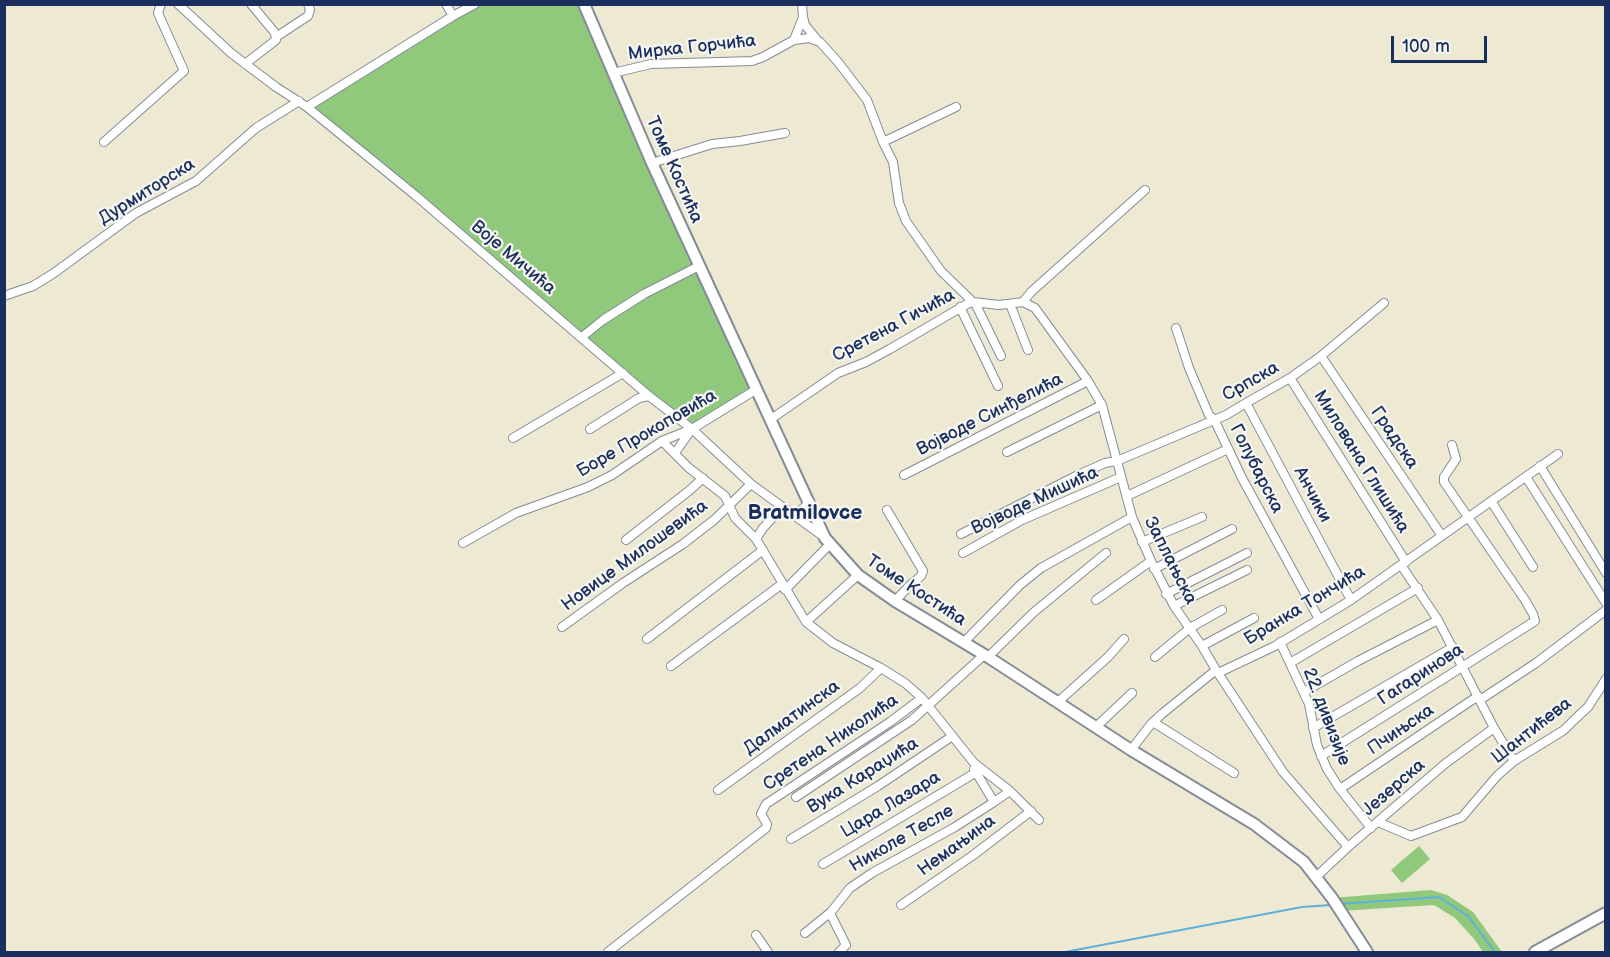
<!DOCTYPE html>
<meta charset="utf-8">
<style>
body{margin:0}
#map{position:relative;width:1610px;height:957px;overflow:hidden;background:#eee9d3;font-family:"Balsamiq Sans",sans-serif}
canvas{display:block}
.frame{position:absolute;inset:0;border:6px solid #1b2f5e;pointer-events:none}
.scale{position:absolute;left:1391px;top:36px;width:96px;height:27px;box-sizing:border-box;border:3px solid #1b2f5e;border-top:0;padding-left:8px;font-size:18px;line-height:21px;white-space:nowrap;color:#1b2f5e;-webkit-text-stroke:4px #f6f6f2;paint-order:stroke}
</style>
<div id="map">
<canvas width="1610" height="957"></canvas>
<div class="frame"></div>
<div class="scale">100 m</div>
</div>
<script>
const context = document.querySelector('canvas').getContext('2d');
context.lineJoin = 'round';
function fill(path, color) { context.fillStyle = color; context.fill(path, 'evenodd'); }
const toPath = rows => new Path2D(rows.map(r => 'M' + r).join(''));
function strokePath(path, color, width, dash) { context.strokeStyle = color; context.lineWidth = width; context.lineCap = dash ? 'butt' : 'round'; context.setLineDash(dash || []); context.stroke(path); }
function label(font, color, halo, rows, align = 'center') {
  context.font = font + ' "Balsamiq Sans",sans-serif'; context.lineWidth = 4.5; context.setLineDash([]); context.textBaseline = 'middle'; context.strokeStyle = halo; context.fillStyle = color; for (const [text, x, y, turn = 0] of rows) {
    context.save(); context.translate(x, y); context.rotate((+turn || 0) * Math.PI / 180); context.textAlign = isNaN(turn) ? turn : align; if (halo) context.strokeText(text, 0, 0); context.fillText(text, 0, 0); context.restore();
  }
}
fill(toPath([
 [476,5,584,5,757,389,692,429,307,107],
 [1419,846,1430,859,1402,883,1391,870],
 [1431,890,1447,895,1473,912,1502,952,1483,952,1475,940,1455,918,1434,905,1340,911,1332,898]
]), '#90c87c');
strokePath(toPath([
 [1339,904,1439,897,1468,916,1495,952],
 [1065,952,1302,907,1331,905]
]), '#5db0d8', 2);
const street = toPath([
 [178,4,231,53,276,87,307,107,415,195,649,396,692,429,751,484,824,537],
 [446,4,453,16],
 [803,17,805,25,818,41],
 [276,37,308,16,310,10,308,4],
 [794,40,803,17,802,4],
 [245,64,276,40,275,33,251,4],
 [613,73,651,64,752,61,763,57,794,40,809,38,820,42,838,62,867,100,883,142,893,162,899,203,906,221,941,271,973,302],
 [307,107,453,16,475,4],
 [104,142,184,71,158,13,161,4],
 [883,142,956,107],
 [652,163,712,144,740,141,785,133],
 [4,296,33,286,54,273,136,213,196,181,256,128,299,101],
 [1023,302,1035,308,1088,381,1102,405,1132,517,1151,561,1174,606,1202,646,1216,670,1283,772,1348,847],
 [975,303,1001,356],
 [1010,304,1028,350],
 [960,307,998,386],
 [1176,328,1189,368,1209,415,1214,419,1242,478,1319,619],
 [582,337,603,320,644,294,699,266],
 [1321,356,1442,536],
 [1290,378,1406,562],
 [1246,403,1351,600],
 [771,419,838,373,866,362,890,349,967,304,973,302,999,305,1023,302,1031,292,1145,190],
 [590,429,639,398,649,396],
 [513,438,623,373],
 [662,441,689,468,725,496,735,518,756,539,806,622,858,575],
 [1007,452,1102,405],
 [675,453,691,430],
 [1540,466,1606,573],
 [904,475,1088,381],
 [1526,477,1606,603],
 [1127,496,1228,449],
 [1491,501,1533,567],
 [887,510,923,571,921,576,910,585,895,601],
 [961,534,1078,475,1105,463,1117,461,1226,415,1246,403,1290,378,1321,356,1384,303],
 [756,539,763,528,776,514,784,509,793,512,800,511,810,502],
 [626,540,690,490,703,478],
 [1142,542,1202,517],
 [463,543,516,513,588,487,612,475,662,441,692,429,757,389],
 [963,553,1022,520,1121,477],
 [1401,565,1438,620,1494,728,1514,761],
 [1154,569,1232,529],
 [785,590,830,544],
 [1166,594,1247,553],
 [1096,600,1151,561],
 [1174,606,1247,570],
 [806,622,833,643,881,668,905,683,922,698,974,763,1010,791,1039,820],
 [562,627,623,583,683,544,714,520,751,484],
 [647,639,763,550],
 [964,642,1020,585,1041,568,1132,517],
 [1280,642,1309,704,1317,745,1327,769,1340,789,1371,828],
 [1202,646,1254,618],
 [988,657,1034,612,1106,553],
 [1155,657,1190,628,1222,610],
 [1290,663,1418,588],
 [671,666,782,584],
 [1218,673,1275,646,1351,600,1558,454],
 [1304,692,1358,661,1438,620],
 [1480,700,1536,663,1606,610],
 [1059,701,1108,657,1124,639],
 [1153,722,1234,773],
 [1097,726,1132,693],
 [1313,728,1453,647],
 [1131,750,1151,724,1163,713,1216,670],
 [1321,756,1535,621,1533,614,1525,600,1444,482,1444,477,1456,459,1452,445],
 [974,769,994,802,1010,791],
 [1340,789,1478,696],
 [718,790,860,688,881,668],
 [796,797,912,720,984,655],
 [1378,822,1411,836,1462,817,1497,776,1514,761,1564,730,1573,721,1588,707,1606,679],
 [791,839,878,786,951,737],
 [823,864,975,773],
 [1317,876,1348,847,1446,763,1494,728],
 [901,905,972,856,1031,811],
 [830,913,846,945,839,952],
 [805,933,831,912,850,888,872,873,955,827,994,802],
 [756,935,768,952],
 [608,952,766,828,767,824,761,814,766,804,890,722,922,698]
]);
const secondary = toPath([
 [584,4,652,163,825,538,858,575,895,601,988,657,1131,750,1254,824,1304,862,1332,898,1367,952],
 [1535,952,1606,913]
]);
strokePath(street, '#848c98', 10);
strokePath(secondary, '#848c98', 14);
strokePath(street, '#fff', 8);
strokePath(secondary, '#fff', 10);
label('18px', '#1b2f5e', '#f6f6f2', [
 ["Мирка Горчића",692,48,-6],
 ["Томе Костића",674,170,66],
 ["Дурмиторска",147,192,-32],
 ["Воје Мичића",513,258,40],
 ["Сретена Гичића",894,326,-28],
 ["Српска",1251,382,-30],
 ["Војводе Синђелића",990,415,-27],
 ["Боре Прокоповића",647,434,-30],
 ["Градска",1394,438,56],
 ["Милована Глишића",1361,462,58],
 ["Голубарска",1256,469,63],
 ["Анчики",1312,495,62],
 ["Војводе Мишића",1035,501,-25],
 ["Новице Милошевића",635,556,-36],
 ["Заплањска",1170,561,63],
 ["Томе Костића",916,591,33],
 ["Бранка Тончића",1305,606,-31],
 ["Гагаринова",1421,675,-33],
 ["22. дивизије",1326,717,69],
 ["Далматинска",792,718,-36],
 ["Пчињска",1401,730,-34],
 ["Шантићева",1532,731,-38],
 ["Сретена Николића",831,743,-34],
 ["Вука Караџића",863,776,-32],
 ["Језерска",1394,788,-41],
 ["Цара Лазара",891,805,-31],
 ["Николе Тесле",902,839,-30],
 ["Немањина",957,846,-36]
]);
label('bold 21px', '#1b2f5e', '#f6f6f2', [
 ["Bratmilovce",805,514]
]);
</script>
